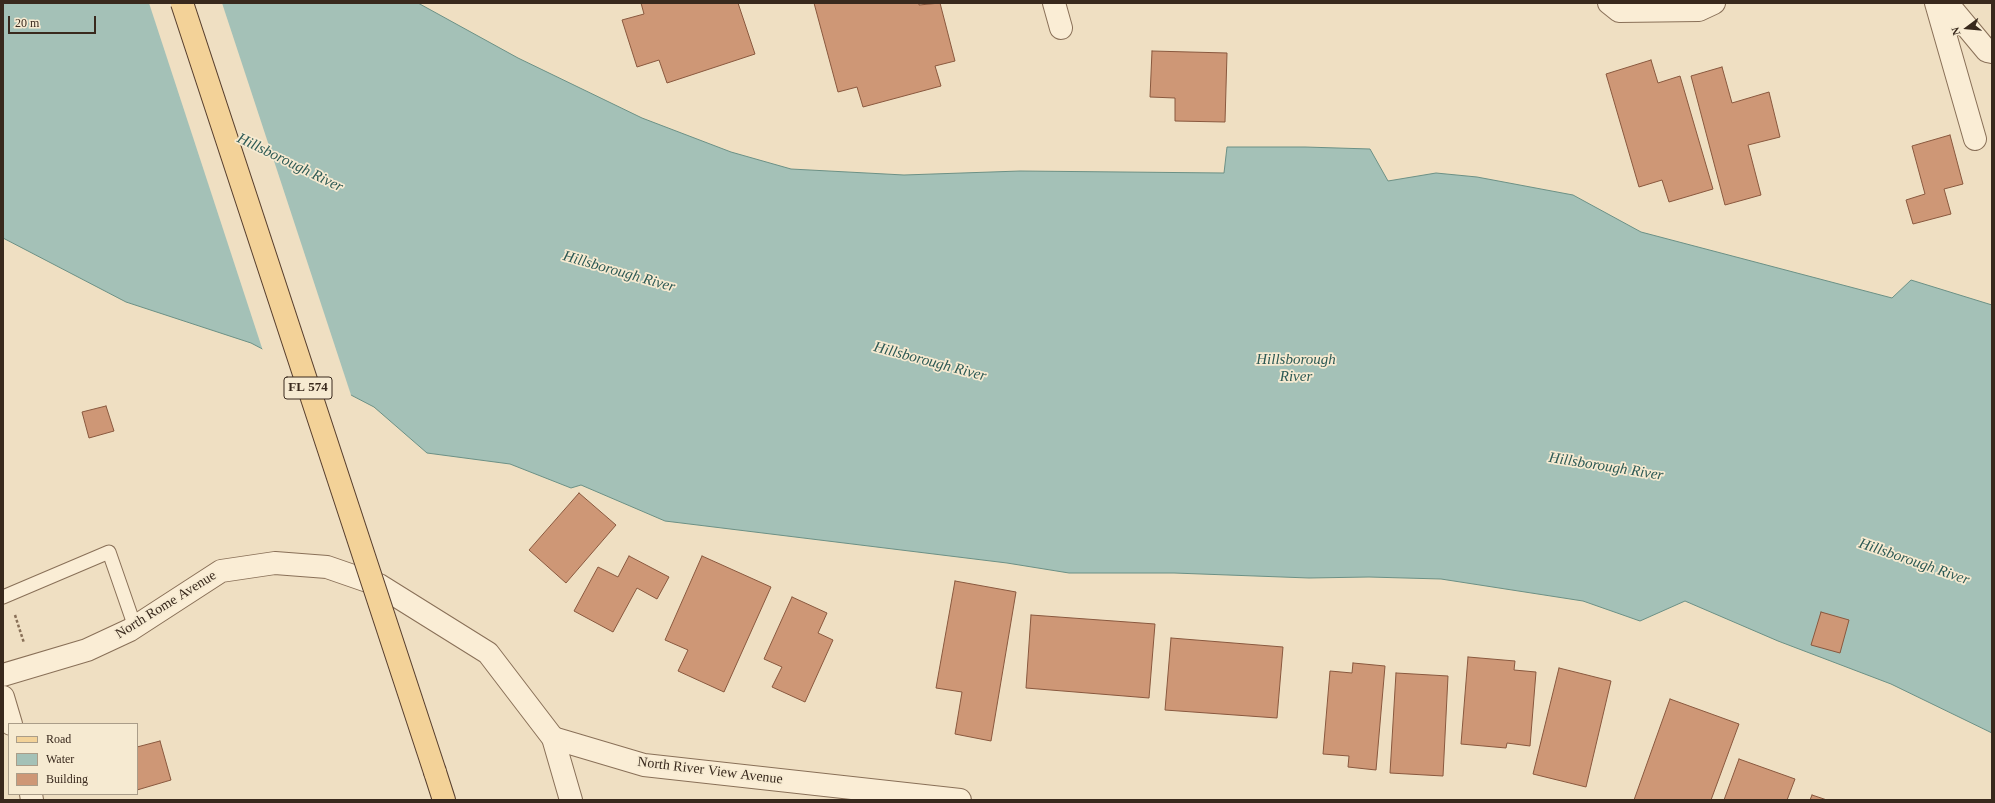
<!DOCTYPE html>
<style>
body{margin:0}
#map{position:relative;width:1995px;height:803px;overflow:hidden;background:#efdfc2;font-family:"Times New Roman",serif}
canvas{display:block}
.frame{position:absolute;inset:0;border:4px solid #39291d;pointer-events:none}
.legend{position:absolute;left:8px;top:723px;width:130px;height:72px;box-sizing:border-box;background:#f6ead1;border:1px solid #aa9d89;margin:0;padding:5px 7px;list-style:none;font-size:12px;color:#39291d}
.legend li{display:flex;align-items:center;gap:8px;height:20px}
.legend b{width:20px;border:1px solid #aa9d89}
.north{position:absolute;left:1947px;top:8px;width:40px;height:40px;-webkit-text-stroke:3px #f6ead1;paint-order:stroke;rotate:254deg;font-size:11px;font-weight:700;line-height:16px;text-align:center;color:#39291d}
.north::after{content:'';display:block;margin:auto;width:14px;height:18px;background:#39291d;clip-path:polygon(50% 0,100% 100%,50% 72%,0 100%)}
.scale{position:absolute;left:8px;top:16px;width:88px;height:18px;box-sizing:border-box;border:2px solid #39291d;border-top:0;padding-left:5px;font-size:12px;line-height:14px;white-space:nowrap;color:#39291d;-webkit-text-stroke:3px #f6ead1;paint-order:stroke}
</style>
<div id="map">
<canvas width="1995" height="803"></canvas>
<div class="frame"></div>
<ul class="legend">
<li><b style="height:5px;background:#f3d298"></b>Road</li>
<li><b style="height:11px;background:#a4c1b7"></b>Water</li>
<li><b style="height:11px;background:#ce9776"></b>Building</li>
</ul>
<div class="north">N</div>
<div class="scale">20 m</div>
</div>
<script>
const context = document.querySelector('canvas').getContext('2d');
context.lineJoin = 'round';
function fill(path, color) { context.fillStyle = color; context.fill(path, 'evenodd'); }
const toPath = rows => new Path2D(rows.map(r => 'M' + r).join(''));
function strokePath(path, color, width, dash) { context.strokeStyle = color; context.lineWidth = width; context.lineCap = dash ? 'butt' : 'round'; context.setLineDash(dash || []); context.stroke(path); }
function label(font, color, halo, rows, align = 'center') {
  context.font = font + ' "Times New Roman",serif'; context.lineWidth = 3.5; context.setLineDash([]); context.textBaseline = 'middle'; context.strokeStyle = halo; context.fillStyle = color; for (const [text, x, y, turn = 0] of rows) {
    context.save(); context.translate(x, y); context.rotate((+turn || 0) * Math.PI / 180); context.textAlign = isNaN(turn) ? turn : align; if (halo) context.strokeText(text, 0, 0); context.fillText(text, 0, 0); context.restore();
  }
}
const water = toPath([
 [3,3,418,3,518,58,642,118,731,152,791,169,904,175,1020,171,1224,173,1227,147,1305,147,1370,149,1388,181,1436,173,1477,177,1573,195,1641,232,1892,298,1911,280,1992,305,1992,733,1891,684,1778,641,1685,601,1640,621,1583,601,1441,579,1369,577,1309,578,1174,573,1069,573,1007,563,665,521,581,485,571,488,510,464,427,453,374,407,251,343,126,302,3,238,3,3]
]);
fill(water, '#a4c1b7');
strokePath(water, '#6b9085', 1);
fill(toPath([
 [149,3,222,3,352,398,263,351]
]), '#efdfc2');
const building = toPath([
 [641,3,738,3,755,54,667,83,659,60,637,67,622,20,644,14,641,3],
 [814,3,919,3,919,5,940,3,955,61,935,66,941,86,863,107,857,87,838,92,814,3],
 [1152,51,1227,53,1225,122,1175,121,1175,98,1150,97,1152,51],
 [1651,60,1658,83,1680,76,1713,189,1669,202,1662,180,1639,187,1606,74,1651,60],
 [1722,67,1732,103,1769,92,1780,137,1748,145,1761,195,1725,205,1691,76,1722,67],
 [1950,135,1963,184,1944,189,1951,214,1913,224,1906,200,1925,194,1912,146,1950,135],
 [106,406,114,431,89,438,82,412,106,406],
 [579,493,616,525,566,583,529,550,579,493],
 [629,556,669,577,657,599,637,588,613,632,574,611,598,567,618,577,629,556],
 [702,556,771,587,724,692,678,671,688,650,665,640,702,556],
 [955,581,1016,592,991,741,955,734,962,692,936,688,955,581],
 [792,597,827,613,818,633,833,640,805,702,772,687,782,667,764,659,792,597],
 [1821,612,1849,620,1840,653,1811,645,1821,612],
 [1031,615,1155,624,1149,698,1026,688,1031,615],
 [1171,638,1283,647,1277,718,1165,710,1171,638],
 [1468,657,1515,661,1514,670,1536,672,1530,746,1507,743,1506,748,1461,744,1468,657],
 [1353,663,1385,666,1376,770,1348,767,1349,756,1323,754,1330,671,1352,673,1353,663],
 [1559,668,1611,681,1586,787,1533,774,1559,668],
 [1396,673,1448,676,1443,776,1390,773,1396,673],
 [1670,699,1739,724,1711,800,1634,800,1670,699],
 [160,741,171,780,137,790,137,747,160,741],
 [1739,759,1795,779,1787,800,1724,800,1739,759],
 [1812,795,1827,800,1810,800,1812,795]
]);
fill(building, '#ce9776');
strokePath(building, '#89583e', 1);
const service = toPath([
 [3,597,109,552,135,627]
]);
const minor = toPath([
 [1054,3,1061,28],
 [1609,3,1619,11,1699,10,1714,3],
 [1936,3,1975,139],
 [1947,3,1987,51,1992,52],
 [3,697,11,724],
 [553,738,644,765,960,800],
 [31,794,32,800]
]);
const tertiary = toPath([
 [3,675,87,650,130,630,221,571,275,563,327,567,379,585,488,653,553,738,571,800]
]);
const primary = toPath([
 [435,772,444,800]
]);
strokePath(service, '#897058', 15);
strokePath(minor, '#897058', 24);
strokePath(tertiary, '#897058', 24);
strokePath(primary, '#573e2d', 24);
strokePath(toPath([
 [15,615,24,643]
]), '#897058', 2.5, [3, 2]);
strokePath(service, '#faedd5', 13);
strokePath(minor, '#faedd5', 22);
strokePath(tertiary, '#faedd5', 22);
strokePath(primary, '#f3d298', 22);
const primaryBridge = toPath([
 [182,3,435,772]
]);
strokePath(primaryBridge, '#573e2d', 24, []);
strokePath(primaryBridge, '#f3d298', 22);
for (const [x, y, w] of [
 [308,388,48]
]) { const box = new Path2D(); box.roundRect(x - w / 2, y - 11, w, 22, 3); context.fillStyle = '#f6ead1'; context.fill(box); strokePath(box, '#39291d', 1); }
label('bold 13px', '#39291d', null, [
 ["FL 574",308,388]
]);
label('14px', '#39291d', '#f6ead1', [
 ["North Rome Avenue",166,605,-32],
 ["North River View Avenue",710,771,7]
]);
label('italic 15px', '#2c5954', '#f6ead1', [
 ["Hillsborough River",290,163,26],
 ["Hillsborough River",619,272,16],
 ["Hillsborough",1296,360],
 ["River",1296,377],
 ["Hillsborough River",930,362,15],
 ["Hillsborough River",1606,467,9],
 ["Hillsborough River",1914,562,19]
]);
</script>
